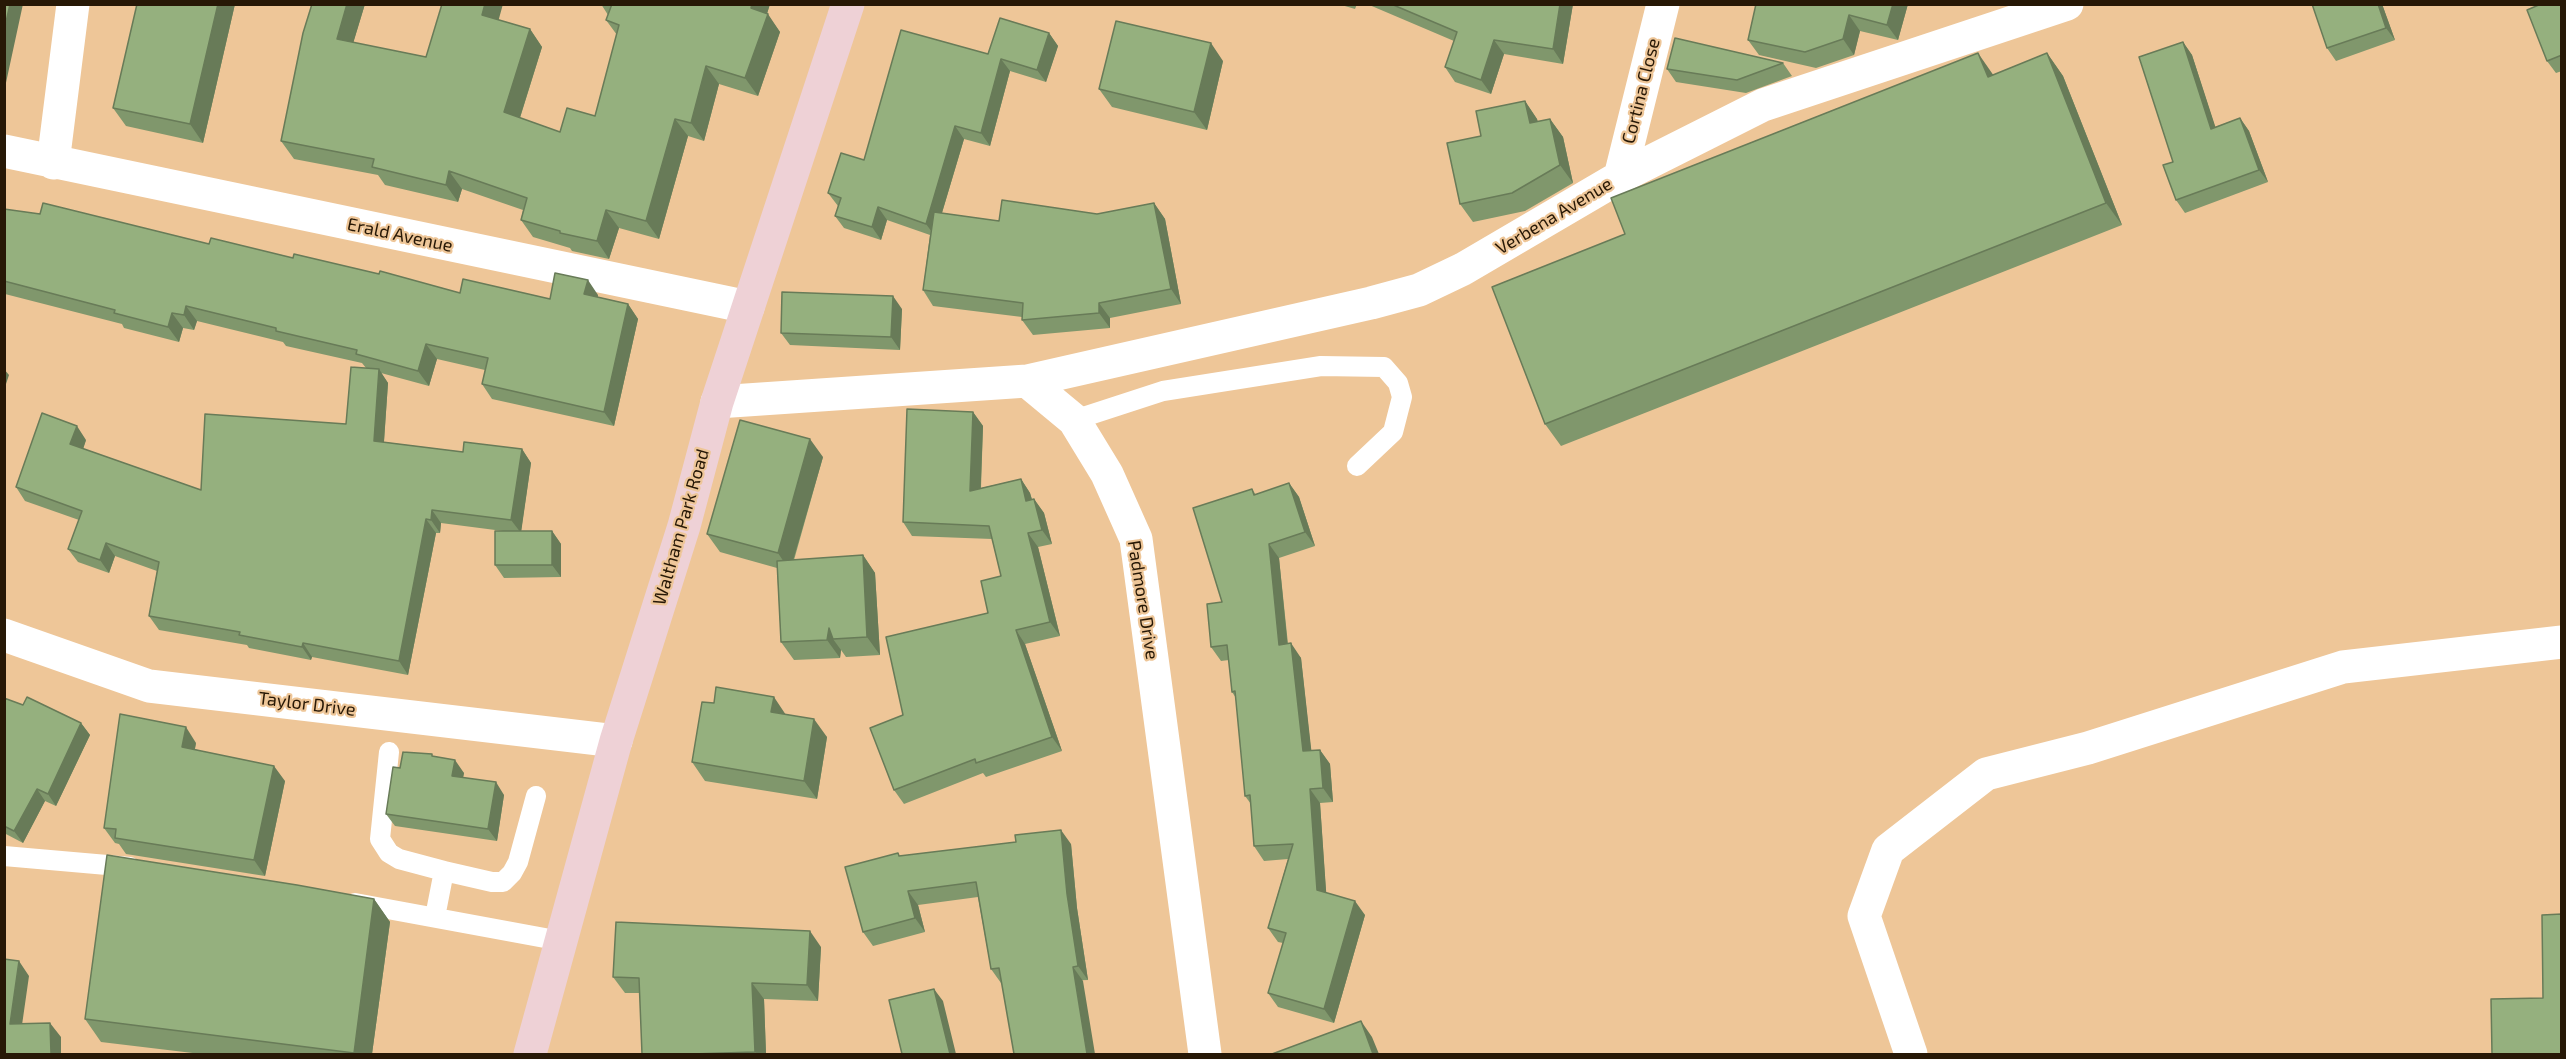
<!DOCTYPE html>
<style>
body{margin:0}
#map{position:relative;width:2566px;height:1059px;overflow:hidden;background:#eec698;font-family:"Exo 2",sans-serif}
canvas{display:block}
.frame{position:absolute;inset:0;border:6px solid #271806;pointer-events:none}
</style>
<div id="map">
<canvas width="2566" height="1059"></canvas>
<div class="frame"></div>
</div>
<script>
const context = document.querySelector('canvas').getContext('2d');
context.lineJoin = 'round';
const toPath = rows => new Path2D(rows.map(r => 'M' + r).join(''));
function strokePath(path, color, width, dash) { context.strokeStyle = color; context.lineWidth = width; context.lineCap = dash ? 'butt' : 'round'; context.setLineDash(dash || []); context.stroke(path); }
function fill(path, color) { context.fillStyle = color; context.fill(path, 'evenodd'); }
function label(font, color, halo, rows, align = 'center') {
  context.font = font + ' "Exo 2",sans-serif'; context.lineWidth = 4.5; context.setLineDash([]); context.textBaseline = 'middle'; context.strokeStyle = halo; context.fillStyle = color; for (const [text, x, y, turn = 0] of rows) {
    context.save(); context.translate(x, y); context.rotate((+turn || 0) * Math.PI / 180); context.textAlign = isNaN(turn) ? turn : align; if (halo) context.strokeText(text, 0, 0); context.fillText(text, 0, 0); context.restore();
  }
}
strokePath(toPath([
 [1074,420,1163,391,1321,366,1384,367,1398,383,1402,397,1393,432,1357,466],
 [389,752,380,839,389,853,399,859,444,871],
 [4,856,130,867],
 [355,903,561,941],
 [435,917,444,871,492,882,503,882,512,873,518,862,536,796]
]), '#fff', 20);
strokePath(toPath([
 [4,151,748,307],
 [53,163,73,4],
 [1620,177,1663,4],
 [1027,381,1371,303,1419,290,1463,269,1620,177,1763,105,2067,4],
 [717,402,1027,381,1074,420,1107,474,1136,539,1205,1054],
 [4,635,149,686,616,741],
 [1911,1054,1864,916,1888,850,1986,774,2088,748,2343,667,2562,642]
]), '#fff', 33);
strokePath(toPath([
 [530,1054,616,741,684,526,717,402,848,4]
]), '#eed1d6', 33);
fill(toPath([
 [137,4,235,4,203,143,126,126,113,108],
 [312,4,365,4,353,43,426,57,498,20,530,29,542,47,520,118,560,132,595,116,617,35,606,20,608,15,601,4,770,4,767,14,780,32,758,96,719,84,704,141,688,136,659,239,619,228,609,259,572,251,570,248,533,237,521,220,523,210,462,189,458,202,385,185,378,175,294,159,281,141],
 [1338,4,1357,4,1355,9],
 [1367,4,1573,4,1563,64,1504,54,1491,94,1455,82,1445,67,1454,41],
 [1756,4,1908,4,1898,40,1860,31,1854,55,1816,68,1759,55,1748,40],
 [2312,4,2382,4,2395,40,2336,61,2327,48],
 [2562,4,2562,71,2556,73,2547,61],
 [1049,33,1058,46,1046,82,1010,71,990,146,964,139,942,213,999,221,1097,214,1154,203,1165,219,1181,304,1110,318,1110,328,1033,335,1022,320,1022,317,933,306,923,290,930,235,887,220,881,240,844,228,835,216,838,206,828,193,864,160,988,54],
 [2183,42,2192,55,2215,127,2240,118,2249,131,2268,182,2185,213,2176,200,2173,162],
 [2047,53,2063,76,2122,225,1561,446,1545,424,1625,234,1993,75],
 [1223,61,1207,130,1112,107,1099,89],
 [1783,63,1792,76,1746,93,1676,82,1667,69],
 [1525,101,1537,119,1538,122,1550,119,1563,137,1573,183,1525,211,1473,222,1460,204,1481,136],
 [4,209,293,258,460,293,550,299,598,295,598,297,628,304,638,319,614,426,492,399,482,384,485,370,437,359,429,386,381,373,388,383,384,442,463,452,522,449,531,463,521,531,552,531,561,544,561,577,504,578,495,565,503,531,441,523,440,533,436,533,408,675,312,657,311,660,249,648,247,645,159,630,149,616,157,571,115,556,109,573,78,562,68,549,79,520,25,501,16,487,86,440,83,449,201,490,346,424,366,368,362,363,286,346,283,342,197,321,194,330,183,328,179,342,124,328,122,324,5,294,4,296],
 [902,309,900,350,790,345,781,333],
 [973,412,983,426,981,488,1021,479,1030,493,1032,499,1034,499,1044,513,1052,544,1038,547,1060,636,1025,644,1062,751,986,777,983,773,904,804,894,790,903,715,988,613,1001,576,992,539,912,536,903,522],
 [823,457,794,560,863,555,875,573,880,655,846,657,841,650,840,658,794,660,781,642,777,568,720,552,707,534],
 [1289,483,1299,497,1315,546,1279,558,1288,644,1301,658,1311,751,1320,750,1330,764,1333,802,1320,803,1326,893,1365,915,1334,1023,1278,1007,1268,993,1283,943,1278,942,1268,928,1288,859,1264,861,1254,846,1251,804,1245,796,1236,698,1232,692,1229,660,1221,661,1211,647,1222,602,1252,489,1256,495],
 [4,698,23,705,81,723,90,735,56,806,45,801,23,843,4,833],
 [786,714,827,737,817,799,705,781,692,762],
 [196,743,195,749,285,781,265,876,126,854,119,844,115,843,104,828],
 [434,757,464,773,463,777,504,795,497,841,395,826,386,814,400,768],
 [1071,844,1077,908,1088,980,1001,983,991,969,978,897,918,905,925,932,873,946,863,932,900,856],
 [374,899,390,922,372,1054,201,1054,101,1042,85,1019],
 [821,947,818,1001,764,999,766,1054,642,1054,640,993,625,993,613,977]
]), '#80976c');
fill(toPath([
 [10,4,23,4,4,92,4,31],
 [218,4,235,4,203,143,190,124],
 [347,4,365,4,349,57,337,39],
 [485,4,503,4,495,33,482,15],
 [752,4,770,4,763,26,751,8],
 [1560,4,1573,4,1563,64,1553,49],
 [1893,4,1908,4,1898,40,1887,25],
 [2378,4,2382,4,2395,40,2386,28],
 [768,14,780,32,758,96,745,78],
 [1849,15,1860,31,1854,55,1843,39],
 [530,29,542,47,516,130,504,112],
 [1049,33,1058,46,1046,82,1037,70],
 [1494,40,1504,54,1491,94,1481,80],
 [2183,42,2192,55,2220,141,2211,129],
 [1211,43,1223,61,1207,130,1194,112],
 [1978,53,1994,76,1988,77],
 [2047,53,2063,76,2122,225,2106,203],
 [1001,59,1010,71,990,146,981,133],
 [706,66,719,84,704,141,691,123],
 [1525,101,1537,119,1542,141,1530,123],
 [2240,118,2249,131,2268,182,2259,170],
 [675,119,688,136,659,239,646,221],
 [1550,119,1563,137,1573,183,1560,165],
 [955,126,964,139,935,236,926,224],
 [449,171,462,189,458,202,446,185],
 [1154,203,1165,219,1181,304,1171,289],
 [878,207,887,220,881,240,872,227],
 [606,210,619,228,609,259,597,241],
 [588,280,598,295,594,309,584,294],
 [893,296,902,309,900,350,891,337],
 [1099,303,1110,318,1110,328,1099,313],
 [628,304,638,319,614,426,604,412],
 [186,306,197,321,194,330,184,315],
 [172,313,183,328,179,342,168,327],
 [426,344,437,359,429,386,418,371],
 [4,369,9,375,4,390],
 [379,369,388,383,383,455,374,441],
 [973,412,983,426,980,505,970,491],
 [77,426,86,440,80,458,70,444],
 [810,439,823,457,790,571,778,553],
 [522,449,531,463,521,533,511,520],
 [1021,479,1030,493,1036,515,1026,501],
 [1289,483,1299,497,1315,546,1305,532],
 [1034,499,1044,513,1052,544,1042,530],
 [432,510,441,523,440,533,431,520],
 [426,519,436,533,408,675,399,661],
 [552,531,561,544,561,577,552,565],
 [1028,533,1038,547,1060,636,1050,622],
 [106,543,115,556,109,573,100,560],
 [1269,544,1279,558,1289,659,1279,645],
 [863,555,875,573,880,655,867,637],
 [829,628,833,639,841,650,840,658,827,640],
 [1016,630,1025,644,1062,751,1052,737],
 [303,643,312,657,311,660,302,647],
 [1291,643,1301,658,1313,765,1303,751],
 [774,697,786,715,771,712],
 [814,719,827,737,817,799,804,781],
 [81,723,90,735,56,806,48,794],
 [186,727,196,743,192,762,182,747],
 [1320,750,1330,764,1333,802,1323,788],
 [455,760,464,773,461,788,452,776],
 [274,766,285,781,265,876,254,860],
 [496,782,504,795,497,841,488,829],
 [37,789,45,801,23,843,14,831],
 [1310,789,1320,803,1327,904,1317,890],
 [1061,830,1071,844,1077,908,1088,980,1078,966,1067,894],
 [908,891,918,905,925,932,915,918],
 [374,899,390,922,372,1054,355,1054,354,1053],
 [1355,901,1365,915,1334,1023,1324,1009],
 [810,931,821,947,818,1001,807,985],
 [19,961,29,976,20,1039,10,1024],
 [1073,967,1083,981,1095,1054,1087,1054],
 [752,983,764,999,766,1054,757,1054,755,1052],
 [934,989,943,1001,956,1054,950,1054],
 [1361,1021,1372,1037,1379,1054,1373,1054],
 [50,1023,61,1037,61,1054,51,1054]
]), '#687b58');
const building = toPath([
 [4,4,10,4,4,31,4,4],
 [137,4,218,4,190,124,113,108,137,4],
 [312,4,347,4,337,39,426,57,442,4,485,4,482,15,530,29,504,112,560,132,567,108,595,116,619,25,606,20,612,4,752,4,751,8,768,14,745,78,706,66,691,123,675,119,646,221,606,210,597,241,560,233,560,231,521,220,527,198,449,171,446,185,372,167,374,159,281,141,303,33,312,4],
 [1391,4,1560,4,1553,49,1494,40,1481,80,1445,67,1457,32,1391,4],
 [1756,4,1893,4,1887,25,1849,15,1843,39,1805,52,1748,40,1756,4],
 [2312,4,2378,4,2386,28,2327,48,2312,4],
 [2541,4,2562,4,2562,55,2547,61,2527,10,2541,4],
 [1000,18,1049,33,1037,70,1001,59,981,133,955,126,926,224,878,207,872,227,835,216,841,198,828,193,841,153,864,160,901,30,988,54,1000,18],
 [1116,21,1211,43,1194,112,1099,89,1116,21],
 [1675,38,1783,63,1737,80,1667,69,1675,38],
 [2183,42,2211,129,2240,118,2259,170,2176,200,2163,165,2173,162,2139,57,2183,42],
 [1978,53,1988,77,2047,53,2106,203,1545,424,1492,287,1625,234,1611,198,1978,53],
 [1525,101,1530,123,1550,119,1560,165,1512,193,1460,204,1447,143,1481,136,1476,111,1525,101],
 [1002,200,1097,214,1154,203,1171,289,1099,303,1099,313,1022,320,1023,303,923,290,934,212,999,221,1002,200],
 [43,203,209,244,211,238,293,258,294,254,379,274,380,271,460,293,463,279,550,299,555,273,588,280,584,294,628,304,604,412,482,384,488,358,426,344,418,371,356,354,357,350,276,331,276,328,186,306,184,315,172,313,168,327,114,313,115,310,4,281,4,209,40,214,43,203],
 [782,292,893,296,891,337,781,333,782,292],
 [351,367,379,369,374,441,463,452,464,442,522,449,511,520,432,510,431,520,426,519,399,661,303,643,302,647,239,635,240,632,149,616,159,562,106,543,100,560,68,549,82,511,16,487,42,413,77,426,70,444,201,490,205,414,346,424,351,367],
 [907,409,973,412,970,491,1021,479,1026,501,1034,499,1042,530,1028,533,1050,622,1016,630,1052,737,976,763,975,759,894,790,870,728,903,715,886,637,988,613,981,581,1001,576,989,526,903,522,907,409],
 [740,420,810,439,778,553,707,534,740,420],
 [1289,483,1305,532,1269,544,1279,645,1291,643,1303,751,1320,750,1323,788,1310,789,1317,890,1355,901,1324,1009,1268,993,1286,933,1268,928,1293,844,1254,846,1250,795,1245,796,1235,691,1232,692,1227,645,1211,647,1207,604,1222,602,1193,508,1252,489,1254,495,1289,483],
 [495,531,552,531,552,565,495,565,495,531],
 [863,555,867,637,833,639,829,628,827,640,781,642,777,561,863,555],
 [716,687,774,697,771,712,814,719,804,781,692,762,702,702,714,703,716,687],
 [27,697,81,723,48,794,37,789,14,831,4,826,4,698,23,705,27,697],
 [120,714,186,727,182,747,274,766,254,860,115,838,116,829,104,828,120,714],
 [403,752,432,754,432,756,455,760,452,776,496,782,488,829,386,814,393,767,400,768,403,752],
 [1061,830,1067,894,1078,966,1073,967,1087,1054,1014,1054,999,968,991,969,976,882,908,891,915,918,863,932,845,867,898,853,899,856,1016,842,1015,835,1061,830],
 [107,855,297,885,374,899,354,1053,85,1019,107,855],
 [2562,914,2562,1054,2492,1054,2491,999,2543,998,2542,915,2562,914],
 [616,922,810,931,807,985,752,983,755,1052,691,1054,642,1054,639,978,613,977,616,922],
 [4,959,19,961,10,1024,50,1023,51,1054,4,1054,4,959],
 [934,989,950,1054,902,1054,889,1000,934,989],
 [1361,1021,1373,1054,1272,1054,1361,1021]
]);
fill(building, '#95b07e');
strokePath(building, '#687b58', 1.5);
label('18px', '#271806', '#eec698', [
 ["Cortina Close",1641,91,-76],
 ["Verbena Avenue",1554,216,-31],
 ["Erald Avenue",400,235,12],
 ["Waltham Park Road",681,527,-74],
 ["Padmore Drive",1143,600,81],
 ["Taylor Drive",307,704,7]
]);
</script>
